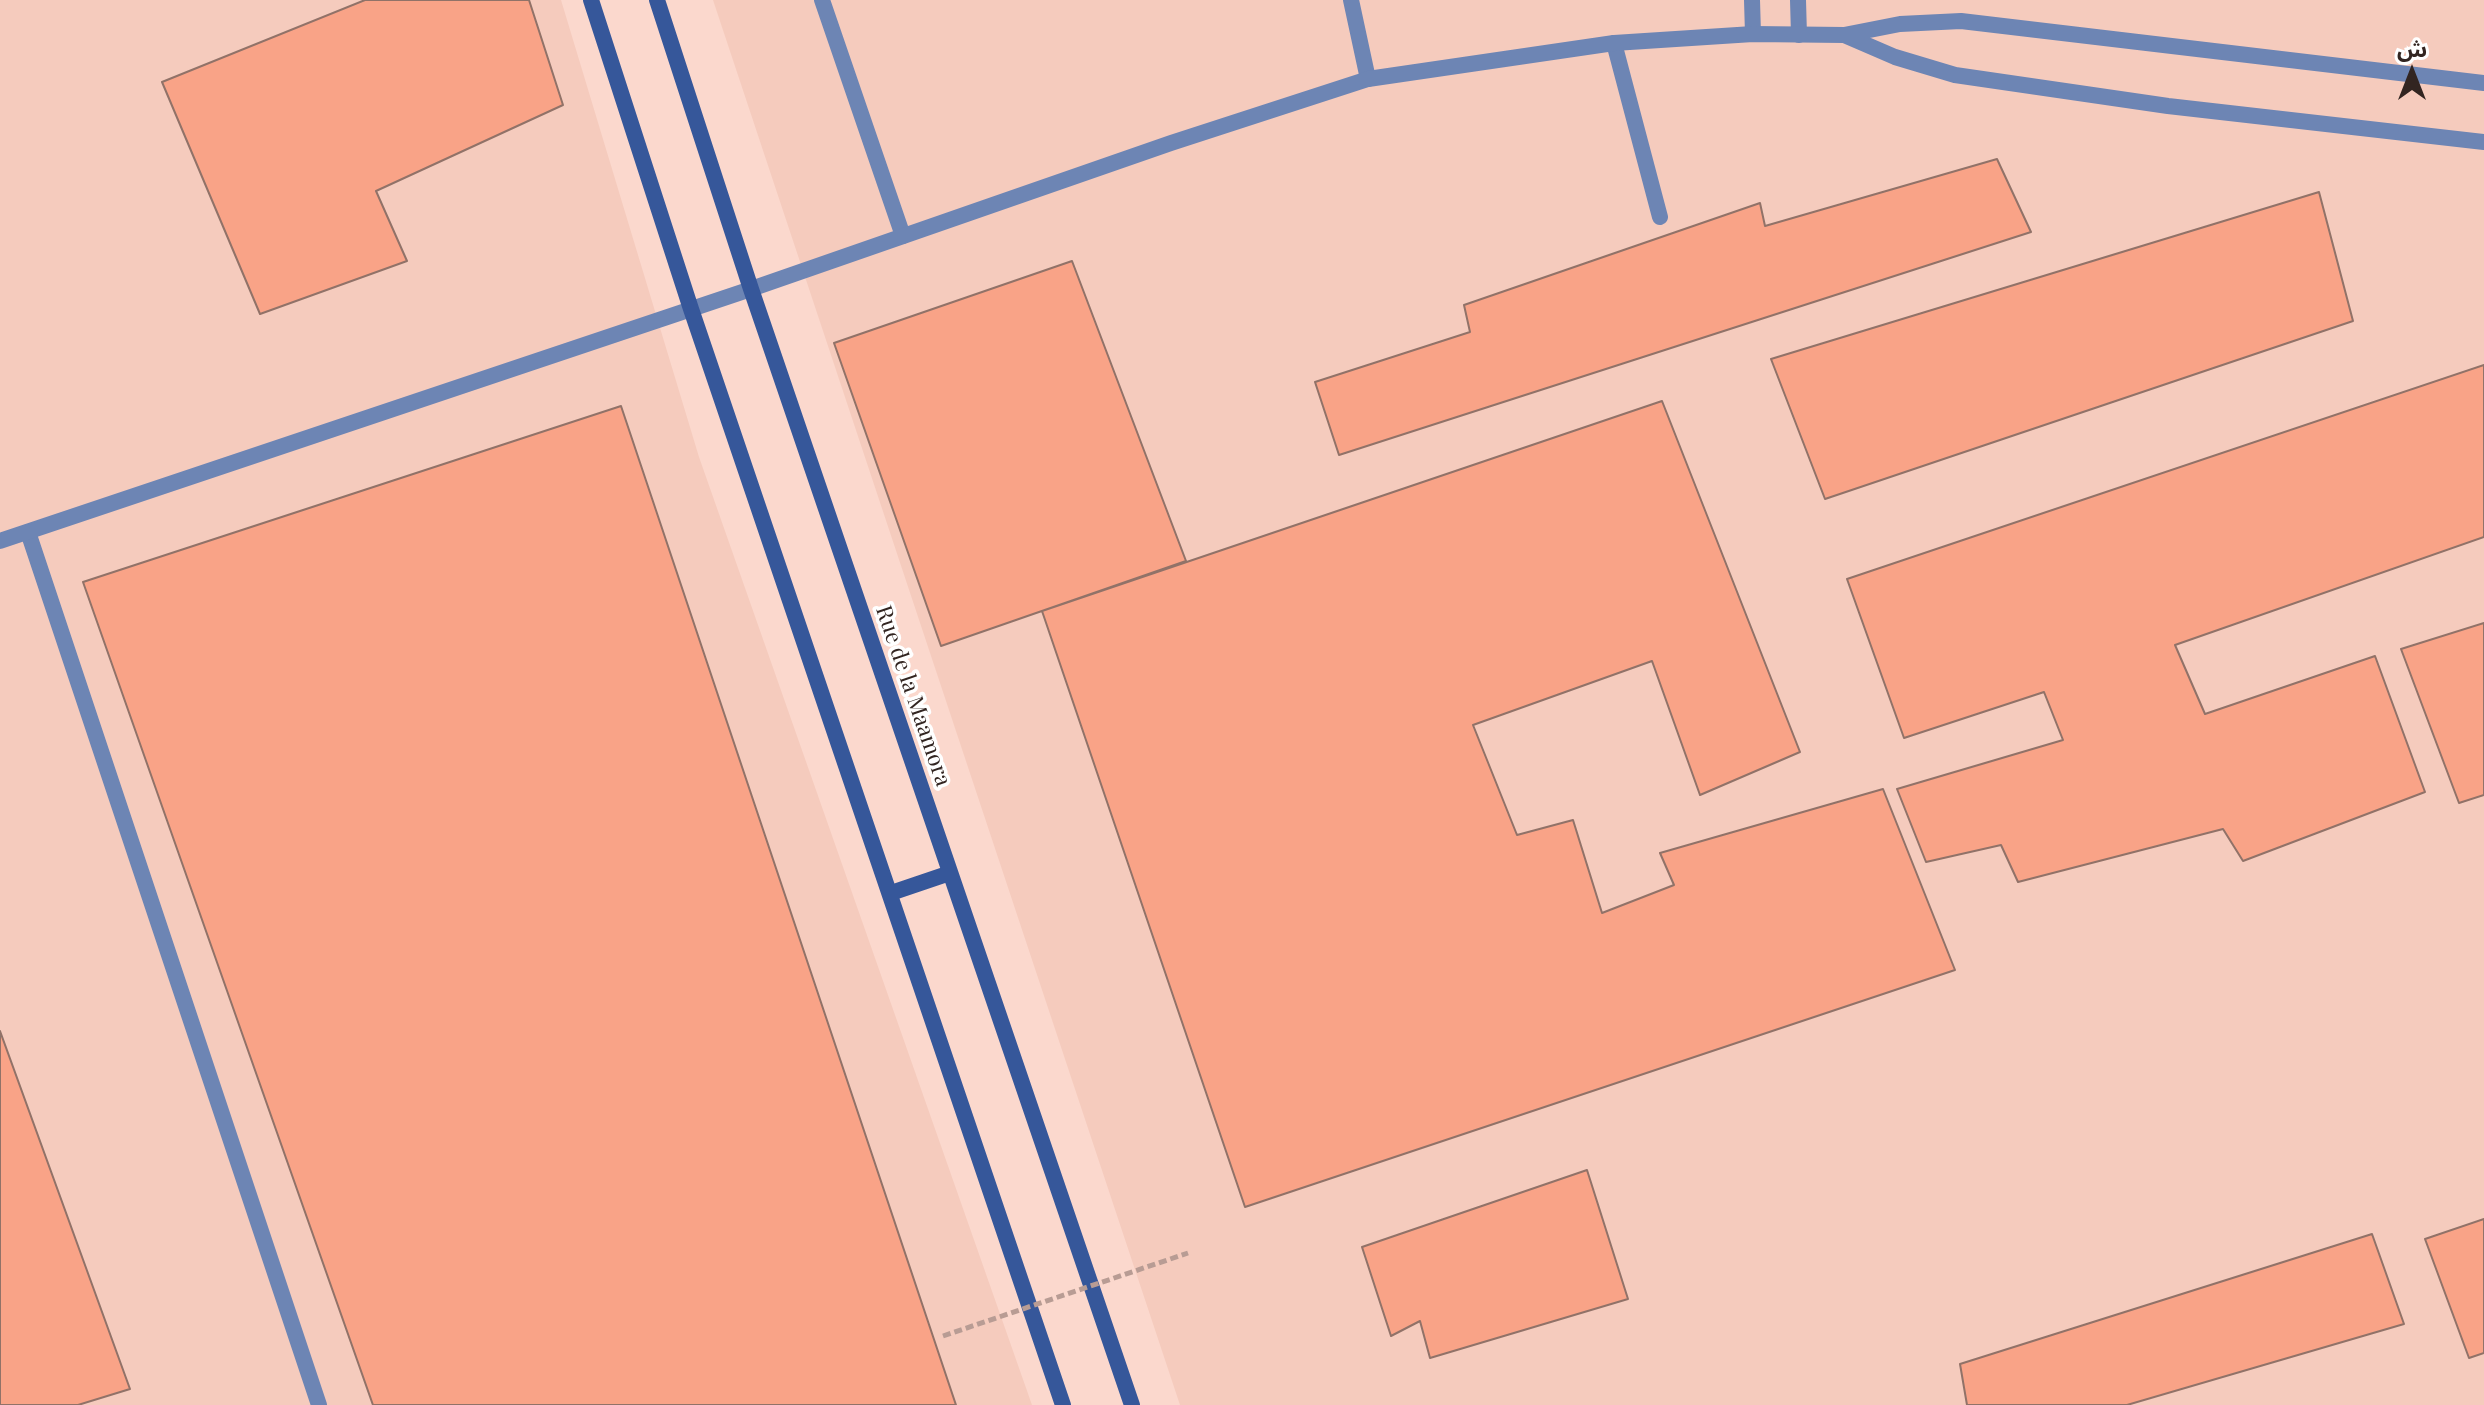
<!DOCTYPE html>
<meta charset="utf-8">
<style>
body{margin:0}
#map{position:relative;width:2484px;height:1405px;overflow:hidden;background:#fbd8cd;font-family:"Playfair Display","Noto Sans Arabic",serif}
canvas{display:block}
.north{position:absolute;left:2372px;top:32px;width:80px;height:80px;-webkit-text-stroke:6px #fff;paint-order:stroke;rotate:0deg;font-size:22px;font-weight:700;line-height:32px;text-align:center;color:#322521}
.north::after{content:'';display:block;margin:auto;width:28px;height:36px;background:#322521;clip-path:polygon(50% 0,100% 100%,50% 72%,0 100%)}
</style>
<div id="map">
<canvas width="2484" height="1405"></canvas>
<div class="north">ش</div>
</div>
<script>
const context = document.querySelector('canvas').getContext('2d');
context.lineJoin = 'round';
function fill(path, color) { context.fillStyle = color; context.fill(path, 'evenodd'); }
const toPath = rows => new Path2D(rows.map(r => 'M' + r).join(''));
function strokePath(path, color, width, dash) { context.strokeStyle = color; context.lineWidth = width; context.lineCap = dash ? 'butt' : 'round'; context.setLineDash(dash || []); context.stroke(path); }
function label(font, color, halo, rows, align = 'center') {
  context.font = font + ' "Playfair Display",serif'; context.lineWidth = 7; context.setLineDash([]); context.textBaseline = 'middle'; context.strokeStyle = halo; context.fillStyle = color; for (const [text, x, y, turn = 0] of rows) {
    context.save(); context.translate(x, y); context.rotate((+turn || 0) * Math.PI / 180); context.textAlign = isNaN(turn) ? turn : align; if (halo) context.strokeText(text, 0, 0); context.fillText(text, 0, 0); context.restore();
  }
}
fill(toPath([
 [0,0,561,0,699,457,1032,1405,0,1405],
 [713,0,2484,0,2484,1405,1180,1405]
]), '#f5cbbd');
const building = toPath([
 [365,0,529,0,563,105,376,191,407,261,260,314,162,82,365,0],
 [1997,159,2031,232,1339,455,1315,382,1470,332,1464,305,1760,203,1765,226,1997,159],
 [2319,192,2353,321,1825,499,1771,359,2319,192],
 [1072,261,1186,561,941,646,834,343,1072,261],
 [2484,365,2484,537,2175,645,2205,714,2375,656,2425,792,2243,861,2223,829,2018,882,2001,845,1926,862,1897,789,2063,740,2044,692,1904,738,1847,579,2484,365],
 [1662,401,1800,752,1700,795,1652,661,1473,725,1517,835,1573,820,1602,913,1674,885,1660,853,1883,789,1955,970,1245,1207,1042,611,1662,401],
 [621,406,956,1405,373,1405,83,582,621,406],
 [2484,623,2484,795,2459,803,2401,649,2484,623],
 [0,1031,130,1389,78,1405,0,1405,0,1031],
 [1587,1170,1628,1299,1430,1358,1420,1321,1391,1336,1362,1247,1587,1170],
 [2484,1219,2484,1353,2469,1358,2425,1239,2484,1219],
 [2372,1234,2404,1324,2127,1405,1967,1405,1960,1364,2372,1234]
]);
fill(building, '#f9a387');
strokePath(building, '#917268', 2);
strokePath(toPath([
 [822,0,903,236],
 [1351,0,1368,79],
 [1752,0,1753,34],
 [1798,0,1799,35],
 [1614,43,1660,217],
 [28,532,319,1405]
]), '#6d85b4', 16);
strokePath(toPath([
 [1844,35,1895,57,1955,75,2168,106,2484,142],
 [0,541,751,289,1171,143,1368,79,1614,43,1753,34,1844,35,1900,24,1961,21,2484,83]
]), '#6d85b4', 16);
strokePath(toPath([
 [591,0,691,309,1063,1405],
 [657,0,751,289,1132,1405],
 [891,893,950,873]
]), '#36579a', 16);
strokePath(toPath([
 [943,1336,1188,1253]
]), '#b89c94', 5, [8, 4]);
label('22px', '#322521', '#fff', [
 ["Rue de la Maamora",913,696,71]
]);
</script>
